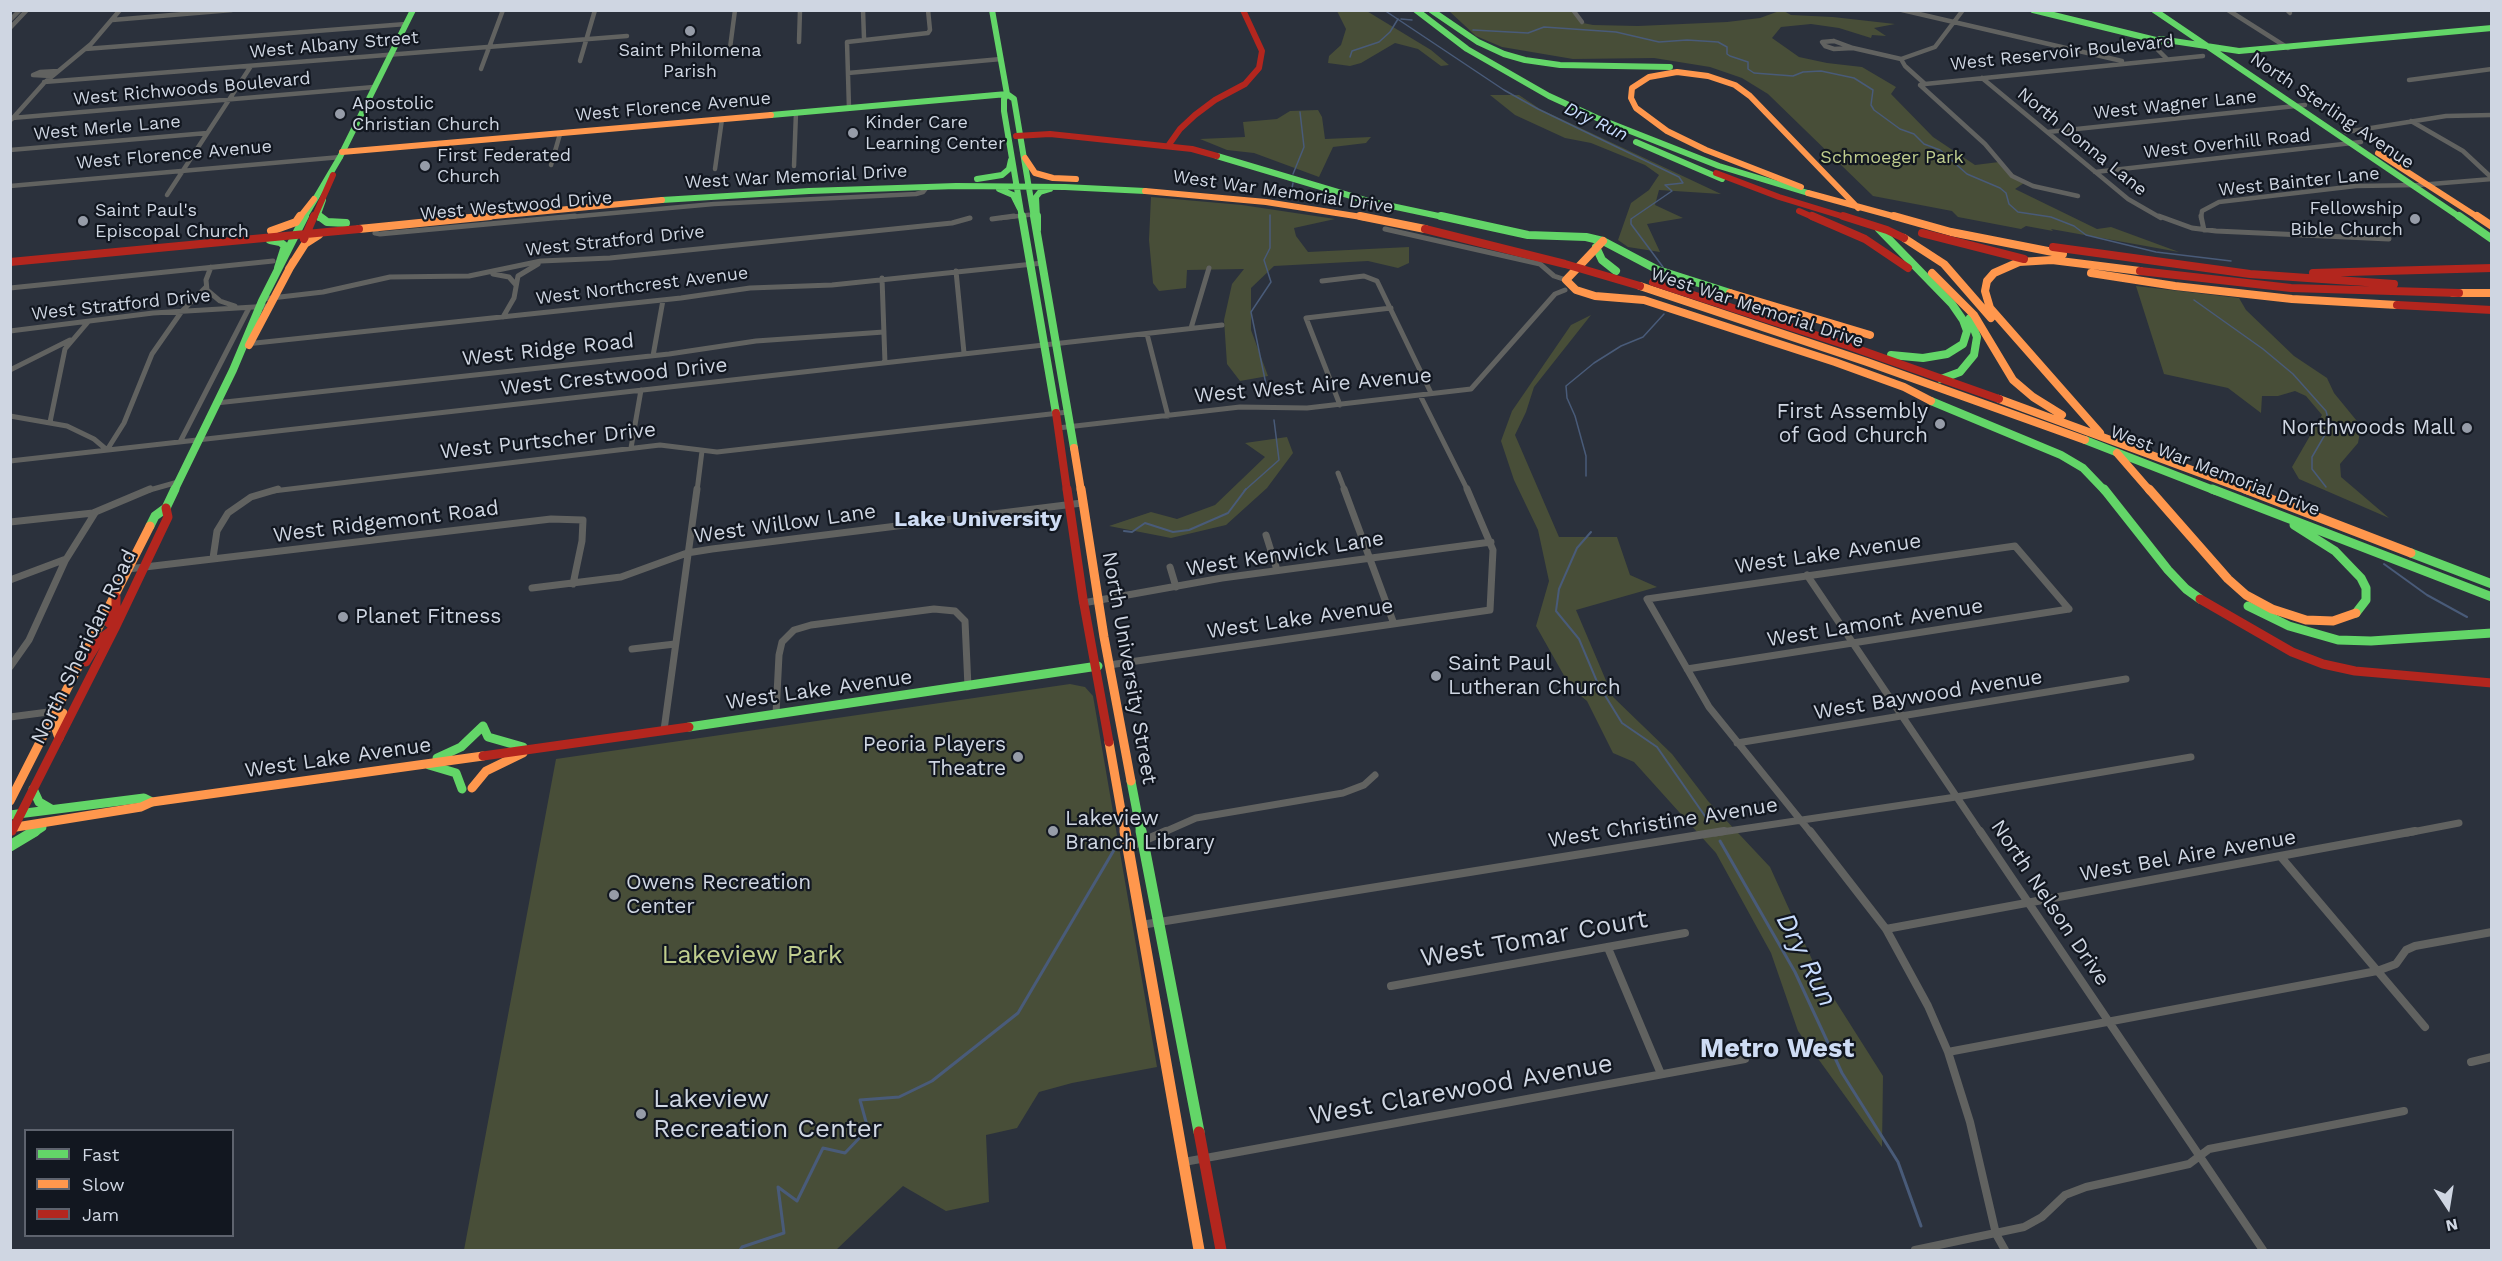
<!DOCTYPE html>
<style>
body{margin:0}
#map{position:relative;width:2502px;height:1261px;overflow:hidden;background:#2b313c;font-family:"Work Sans",sans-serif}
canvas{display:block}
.frame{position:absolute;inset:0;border:12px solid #cfd6e2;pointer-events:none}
.legend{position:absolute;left:24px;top:1129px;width:210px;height:108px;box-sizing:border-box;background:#121720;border:2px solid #5e636e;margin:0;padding:8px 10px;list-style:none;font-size:18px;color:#cfd6e2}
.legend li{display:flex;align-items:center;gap:12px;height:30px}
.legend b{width:30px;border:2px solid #5e636e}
.north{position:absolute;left:2418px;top:1177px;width:60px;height:60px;-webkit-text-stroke:4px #121720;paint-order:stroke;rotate:168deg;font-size:16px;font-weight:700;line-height:24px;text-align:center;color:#cfd6e2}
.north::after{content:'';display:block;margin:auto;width:21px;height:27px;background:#cfd6e2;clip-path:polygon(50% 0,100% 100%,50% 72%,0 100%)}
</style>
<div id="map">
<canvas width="2502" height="1261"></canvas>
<div class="frame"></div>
<ul class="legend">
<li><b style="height:8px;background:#63d668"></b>Fast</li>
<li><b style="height:8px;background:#ff974d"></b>Slow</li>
<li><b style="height:8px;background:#b3261e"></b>Jam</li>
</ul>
<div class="north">N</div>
</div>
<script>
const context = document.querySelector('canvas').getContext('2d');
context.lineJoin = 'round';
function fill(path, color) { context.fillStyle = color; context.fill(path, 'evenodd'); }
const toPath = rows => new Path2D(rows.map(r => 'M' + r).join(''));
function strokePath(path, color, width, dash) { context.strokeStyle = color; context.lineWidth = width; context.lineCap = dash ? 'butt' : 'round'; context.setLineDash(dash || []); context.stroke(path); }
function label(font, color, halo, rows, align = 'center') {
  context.font = font + ' "Work Sans",sans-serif'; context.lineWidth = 4.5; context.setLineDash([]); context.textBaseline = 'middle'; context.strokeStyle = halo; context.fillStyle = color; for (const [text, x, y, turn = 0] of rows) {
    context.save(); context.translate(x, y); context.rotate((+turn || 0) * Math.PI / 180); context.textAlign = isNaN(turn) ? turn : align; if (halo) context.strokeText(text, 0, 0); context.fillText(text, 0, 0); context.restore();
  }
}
fill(toPath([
 [1365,10,1431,50,1449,65,1441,66,1418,49,1395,43,1361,63,1350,66,1328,63,1329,56,1341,45,1346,29,1337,11],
 [1782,10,1791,15,1833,17,1895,24,1874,28,1886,36,1872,35,1871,38,1839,28,1811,24,1781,27,1772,38,1799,57,1827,63,1862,67,1896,87,1891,94,1933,137,1975,165,1999,162,2024,183,2015,189,2097,229,2111,227,2179,252,2051,229,2053,231,2026,226,2021,229,1958,217,1952,211,1873,196,1768,94,1742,78,1710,67,1654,58,1573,59,1502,47,1476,36,1449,11,1573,11,1583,23,1593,25,1638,26,1727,22,1760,18],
 [1490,95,1519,95,1540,109,1721,194,1659,190,1655,205,1683,218,1647,224,1660,252,1628,247,1618,240,1631,203,1649,190,1659,175,1645,165,1591,143,1565,138,1515,115],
 [1318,110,1322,117,1325,139,1371,137,1366,143,1333,147,1319,177,1254,153,1227,150,1200,139,1245,137,1243,122,1277,119,1290,111],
 [1151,197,1242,205,1335,219,1294,228,1296,236,1308,252,1409,247,1409,263,1398,268,1368,261,1274,266,1251,288,1251,330,1268,376,1240,381,1227,364,1224,320,1232,284,1244,269,1187,270,1186,288,1159,291,1153,283,1149,240],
 [2136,286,2239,298,2246,310,2294,356,2327,378,2334,393,2361,426,2358,443,2340,464,2341,477,2389,518,2299,479,2292,467,2322,415,2306,396,2295,391,2278,396,2262,396,2261,413,2228,388,2164,374],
 [1591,315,1534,387,1526,412,1515,435,1559,537,1617,537,1630,575,1657,587,1576,610,1613,697,1672,754,1708,801,1770,867,1819,975,1883,1076,1882,1147,1798,1031,1771,953,1716,853,1634,762,1613,753,1587,701,1571,688,1536,626,1549,581,1538,530,1514,480,1501,441,1512,411,1571,325],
 [1287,437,1293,453,1267,488,1226,525,1171,538,1109,526,1151,512,1177,519,1215,505,1265,457,1245,443],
 [1070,684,1085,687,1093,696,1157,1067,1072,1083,1039,1092,1017,1128,986,1135,989,1202,946,1211,903,1186,836,1250,464,1250,556,759]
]), '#484e38');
strokePath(toPath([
 [1384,10,1504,90,1538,109,1679,177,1683,183,1665,185,1672,191,1631,219,1631,224,1663,267],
 [1401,19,1412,20],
 [1473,30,1528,33,1544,27,1616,32,1659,42,1687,40,1718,42,1727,47,1727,54,1730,56,1748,62,1748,69,1754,73,1793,76,1803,72,1821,71,1854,78,1873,90,1871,105,1874,110,1900,129,1914,134,1924,144,1940,150,1967,174,2000,188,2006,193,2009,204,2018,212,2051,217,2074,226,2086,235,2156,252,2231,261],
 [1350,57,1352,51,1379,42,1390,32,1398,19],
 [1293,174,1304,147,1300,112],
 [1292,188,1293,183],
 [2194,300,2263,349,2293,374,2326,411,2330,426,2312,457,2312,469,2326,487],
 [1268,394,1251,312,1271,282,1264,260,1270,248,1270,215],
 [1586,476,1586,456,1575,416,1567,398,1566,386,1594,363,1621,346,1643,337,1664,314],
 [1244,491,1279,460,1274,420]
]), '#495b79', 1.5);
strokePath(toPath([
 [1124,531,1132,532,1145,523,1173,532,1189,530,1228,513,1246,489],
 [1591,532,1577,548,1559,589,1556,611,1579,639,1598,684,1622,723,1657,747,1707,819],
 [2384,564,2427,595,2467,617]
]), '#495b79', 2);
strokePath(toPath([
 [1720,841,1795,972,1842,1073,1898,1162,1921,1226],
 [740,1250,742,1247,784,1233,778,1187,797,1201,823,1148,845,1153,868,1129,860,1100,899,1097,932,1081,1018,1013,1114,850]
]), '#495b79', 3);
strokePath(toPath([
 [863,10,864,38],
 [1573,10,1582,22],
 [1902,10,2122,61],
 [2228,10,2288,48],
 [2287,10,2290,13],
 [10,20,20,10],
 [112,20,232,10],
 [10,28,27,10],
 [2157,39,2155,47,2167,59],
 [1834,41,1853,48,1834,49,1825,46,1822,42,1834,41],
 [799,42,800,10],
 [730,48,735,10],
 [1853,48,1901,59],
 [85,49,406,24],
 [1901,59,1935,47,1963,10],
 [1901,59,1905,66,1925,84],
 [580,61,595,10],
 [481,69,503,10],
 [848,73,1001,59],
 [51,76,33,75,40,72,58,71],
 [1982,78,2128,199,2161,218],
 [2409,80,2492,69],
 [44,82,627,36],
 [1925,84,2203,56],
 [1925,84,1920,85,1985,144,2012,176,2033,186,2078,196],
 [849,108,847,42,928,33,930,30,928,10],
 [12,118,374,87],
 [12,119,44,83,91,44,120,10],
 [2411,121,2463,151,2492,178],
 [2048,132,2305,105],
 [2346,132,2446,116,2492,115],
 [10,150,207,133],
 [551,165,560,134],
 [794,166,796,112],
 [715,169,722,119],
 [2095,172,2361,142],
 [10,186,341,157],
 [167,195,251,66],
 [558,218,714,204,916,194,923,192,927,187],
 [1001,218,1036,214],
 [2201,218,2202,211,2219,202,2356,186,2419,185,2492,179]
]), '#616260', 4.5);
strokePath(toPath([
 [2159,216,2192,228,2216,231,2389,239],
 [2201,216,2204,230],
 [992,219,1014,216],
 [378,227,375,233,380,234,575,216],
 [1385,229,1540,264,1554,276,1566,280],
 [211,267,206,280,207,290,220,301,235,306],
 [956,271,964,353],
 [493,274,509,277,516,285],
 [882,278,885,363],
 [1322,281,1364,276,1377,281,1431,393],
 [10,288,273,261],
 [263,299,323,292,390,277,469,276,541,261,610,258,952,223,970,218],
 [503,317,514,298,518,276,538,264],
 [1191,328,1209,268],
 [10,331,153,313,271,306],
 [1147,334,1168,416],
 [246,344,681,298,750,288,832,285,1043,263],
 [653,356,663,300],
 [10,370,70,340],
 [1420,395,1468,491],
 [216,403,669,354,756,341,884,332],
 [1340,405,1306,318,1391,308],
 [10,416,67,426,94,439,107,450,124,423,152,354,182,311,206,287],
 [50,422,65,349,88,322],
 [1058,428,1240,407,1307,408,1471,389,1555,294,1565,290],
 [180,442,249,308,246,308],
 [631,448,641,390],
 [10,461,1222,325],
 [1338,473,1345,491],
 [146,491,178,482],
 [273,491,660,445,717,452,1068,412],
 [697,491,702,451]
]), '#616260', 5);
strokePath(toPath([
 [1344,489,1394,624],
 [10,522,93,513,150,489],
 [1266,535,1277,570],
 [213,558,217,531,228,513,251,497,278,489],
 [1170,567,1176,587],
 [128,569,551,519,583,520,582,541,573,584],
 [1807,575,1981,833],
 [10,580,66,559],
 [532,588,621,577,687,553,712,549,1082,503],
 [1083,603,1222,578,1491,542],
 [632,649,675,644],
 [1109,665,1490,610,1493,550,1467,489],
 [10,667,29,640,65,561,95,513],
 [1687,669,2069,609],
 [776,714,779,655,782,642,794,630,811,625,934,609,955,611,965,621,968,687],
 [10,717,56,711],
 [664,730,697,489],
 [1737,743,2126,679],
 [1162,833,1196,818,1343,793,1364,785,1375,775],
 [1715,833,1956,797,2191,757],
 [1811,833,1709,707,1647,599,2015,546,2069,609],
 [2407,833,2459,823]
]), '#616260', 7);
strokePath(toPath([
 [1810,831,1886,929,1928,1006,1948,1052,1970,1122,1996,1234,2005,1250],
 [1980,831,2263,1250],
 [1127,848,1166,831],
 [2281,857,2425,1027],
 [1141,925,1724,831],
 [1886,929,2415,831],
 [1608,948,1661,1074],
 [1391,986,1685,933],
 [1948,1052,2377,971,2396,964,2406,950,2415,946,2492,932],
 [2471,1062,2492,1057],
 [1184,1162,1745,1059],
 [1915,1250,2024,1227,2042,1217,2065,1195,2086,1187,2189,1164,2209,1149,2404,1111]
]), '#616260', 8);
strokePath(toPath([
 [992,10,1007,94,1004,99,1004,111,1022,218],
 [1416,10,1467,49,1549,96,1597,118,1719,166,1808,193],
 [1431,10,1478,42,1504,54,1525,60,1560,65,1670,67],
 [2033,10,2164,42],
 [2154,10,2461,218],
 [2160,39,2239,51,2492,28],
 [1007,94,1014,99,1034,218],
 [771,115,1007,94],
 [1636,142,1722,179],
 [1217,156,1368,201,1448,218],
 [340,157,413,10],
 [977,179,1002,175,1009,169,1011,160],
 [999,189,1013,195,1020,209],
 [662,200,809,191,956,186,1065,187,1145,191],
 [304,218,340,157],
 [319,218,318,214,323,200],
 [1037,218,1036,197,1040,192,1050,189]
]), '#63d668', 6);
strokePath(toPath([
 [319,216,327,222,346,223],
 [1022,216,1056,413],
 [1034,216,1074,448],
 [1037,216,1037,230],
 [1441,216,1528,235,1586,237,1603,241,1658,270,1730,293],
 [2459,216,2492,239],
 [1879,229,1952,304,1963,320,1967,331,1963,344,1947,354,1923,358,1891,355],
 [270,240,280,242,285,246,278,268],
 [1596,247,1602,260,1616,271],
 [1941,379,1960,372,1974,355,1977,337,1970,318],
 [1931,401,2061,455,2083,468,2105,491],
 [2085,440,2216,491],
 [174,491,233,370,262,301,305,216]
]), '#63d668', 8);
strokePath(toPath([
 [2104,489,2168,570,2186,589,2200,599],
 [2212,489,2492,597],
 [2294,525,2335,551,2361,578,2366,588,2366,600,2356,613],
 [150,526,155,516,166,508,175,489],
 [2411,553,2492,584],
 [2248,606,2289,626,2338,640,2371,641,2492,633],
 [689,727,1098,666],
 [437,758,461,747,483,726,488,737,523,747],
 [429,765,456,773,462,789],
 [1131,781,1141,833],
 [33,789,39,802,51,809],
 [10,815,144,798,152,802],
 [33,833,42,827]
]), '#63d668', 9);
strokePath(toPath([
 [1141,831,1199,1132],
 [10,846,35,831]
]), '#63d668', 11);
strokePath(toPath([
 [342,152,771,115],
 [2378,153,2479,218],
 [1025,158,1035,173,1053,178,1076,179],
 [1801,187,1706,150,1667,131,1636,108,1631,98,1632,88,1649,77,1677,72,1708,76,1735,85,1750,96,1858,208],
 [1145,191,1266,202,1368,218],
 [1808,193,1900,218],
 [299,218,314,199],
 [474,218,662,200]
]), '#ff974d', 6);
strokePath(toPath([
 [1360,216,1425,229],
 [1894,216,1951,232,2063,254],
 [2477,216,2492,226],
 [359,229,490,216],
 [271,231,296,222,300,216],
 [1904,238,1944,264,1991,318],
 [1603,241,1566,280,1576,290,1595,296,1644,300,1835,362,1904,387,1931,401],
 [289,269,305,244,319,235],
 [1932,273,1974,315,2013,380,2033,397,2062,415],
 [2091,273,2175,286,2292,299,2397,305],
 [1640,286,1867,362,2085,440],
 [1730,293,1870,335],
 [2453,293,2492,293],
 [249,345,293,262],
 [1999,399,2249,491],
 [2100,433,1990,308,1985,291,1987,281,1994,273,2019,262,2052,260,2140,271],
 [1074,448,1081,491],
 [2117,453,2150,491]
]), '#ff974d', 8);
strokePath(toPath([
 [1081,489,1104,637,1131,781],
 [2149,489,2228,579,2246,595,2272,609,2306,620,2333,621,2356,613],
 [2245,489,2411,553],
 [56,711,63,713,56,729,59,738],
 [1109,742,1125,833],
 [472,788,486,771,523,753],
 [10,801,150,526],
 [10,828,141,807,152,802,483,756]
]), '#ff974d', 9);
strokePath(toPath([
 [1125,831,1199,1250]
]), '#ff974d', 11);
strokePath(toPath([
 [1016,136,1050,134,1192,149,1217,156],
 [1168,146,1180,129,1195,115,1215,100,1245,84,1259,68,1262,51,1243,10],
 [1716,173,1779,197,1848,218],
 [1799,211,1815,218],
 [314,218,333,175]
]), '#b3261e', 6);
strokePath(toPath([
 [1812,216,1865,239,1908,268],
 [1843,216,1887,230,1904,238],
 [1425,229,1565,264,1640,286],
 [1922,233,2024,259],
 [304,239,314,216],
 [2053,247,2250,274,2394,284],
 [10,262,359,229],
 [2140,271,2291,288,2459,293],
 [2313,273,2492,268],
 [1653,282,1849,346,1999,399],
 [2397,305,2492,310],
 [1056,413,1067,491]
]), '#b3261e', 8);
strokePath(toPath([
 [1067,489,1083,599,1109,742],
 [2200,599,2292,652,2323,664,2355,671,2492,683],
 [86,662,100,639,115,628,109,623,116,606,116,597],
 [483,756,689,727],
 [12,831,115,628,168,517,166,508]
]), '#b3261e', 9);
strokePath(toPath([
 [1199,1132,1221,1250]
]), '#b3261e', 11);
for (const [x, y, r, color] of [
 [690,31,6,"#969ca8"],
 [340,114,6,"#969ca8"],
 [853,133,6,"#969ca8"],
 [425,166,6,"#969ca8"],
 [2415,219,6,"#969ca8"],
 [83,221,6,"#969ca8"],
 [1940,424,6,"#969ca8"],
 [2467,428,6,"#969ca8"],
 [343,617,6,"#969ca8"],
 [1436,676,6,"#969ca8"],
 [1018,757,6,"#969ca8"],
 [1053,831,6,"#969ca8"],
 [614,895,6,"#969ca8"],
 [641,1114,6,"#969ca8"]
]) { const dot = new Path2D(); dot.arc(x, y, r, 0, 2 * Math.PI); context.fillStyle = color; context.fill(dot); strokePath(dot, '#121720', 2); }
label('18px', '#cfd6e2', '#121720', [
 ["West Albany Street",334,45,-5],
 ["West Reservoir Boulevard",2062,53,-6],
 ["West Richwoods Boulevard",192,89,-5],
 ["West Wagner Lane",2175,105,-6],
 ["West Florence Avenue",673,107,-5],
 ["North Sterling Avenue",2332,111,34],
 ["West Merle Lane",107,128,-5],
 ["North Donna Lane",2082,142,39],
 ["West Overhill Road",2227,144,-6],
 ["West Florence Avenue",174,155,-5],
 ["West War Memorial Drive",796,177,-3],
 ["West Bainter Lane",2299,182,-6],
 ["West War Memorial Drive",1283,192,8],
 ["West Westwood Drive",516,206,-5],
 ["West Stratford Drive",615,241,-6],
 ["West Northcrest Avenue",642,286,-7],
 ["West Stratford Drive",121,305,-6],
 ["West War Memorial Drive",1757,308,18],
 ["West War Memorial Drive",2215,471,21]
]);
label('18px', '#cfd6e2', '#121720', [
 ["Saint Philomena",690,51,"center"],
 ["Parish",690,72,"center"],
 ["Apostolic",352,104],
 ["Christian Church",352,125],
 ["Kinder Care",865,123],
 ["Learning Center",865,144],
 ["First Federated",437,156],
 ["Church",437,177],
 ["Fellowship",2403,209,"right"],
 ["Bible Church",2403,230,"right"],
 ["Saint Paul's",95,211],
 ["Episcopal Church",95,232]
], 'left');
label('italic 18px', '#c8dcfe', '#121720', [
 ["Dry Run",1596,122,25]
]);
label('18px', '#c0ce8e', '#121720', [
 ["Schmoeger Park",1892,158]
]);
label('21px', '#cfd6e2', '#121720', [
 ["West Ridge Road",548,350,-6],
 ["West Crestwood Drive",614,377,-6],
 ["West West Aire Avenue",1313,386,-5],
 ["West Purtscher Drive",548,441,-6],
 ["West Ridgemont Road",386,522,-7],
 ["West Willow Lane",785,524,-8],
 ["West Kenwick Lane",1285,554,-9],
 ["West Lake Avenue",1828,554,-8],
 ["West Lake Avenue",1300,619,-8],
 ["West Lamont Avenue",1875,623,-9],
 ["North Sheridan Road",84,647,-64],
 ["North University Street",1129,668,80],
 ["West Lake Avenue",819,690,-8],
 ["West Baywood Avenue",1928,695,-9],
 ["West Lake Avenue",338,758,-8],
 ["West Christine Avenue",1663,823,-9],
 ["West Bel Aire Avenue",2188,856,-10],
 ["North Nelson Drive",2050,903,56]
]);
label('21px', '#cfd6e2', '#121720', [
 ["First Assembly",1928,412,"right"],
 ["of God Church",1928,436,"right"],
 ["Northwoods Mall",2455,428,"right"],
 ["Planet Fitness",355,617],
 ["Saint Paul",1448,664],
 ["Lutheran Church",1448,688],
 ["Peoria Players",1006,745,"right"],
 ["Theatre",1006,769,"right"],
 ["Lakeview",1065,819],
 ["Branch Library",1065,843],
 ["Owens Recreation",626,883],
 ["Center",626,907]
], 'left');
label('bold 22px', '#cedcf4', '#121720', [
 ["Lake University",978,520]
]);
label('26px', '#cfd6e2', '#121720', [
 ["West Tomar Court",1534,939,-10],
 ["West Clarewood Avenue",1461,1090,-10]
]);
label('26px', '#c0ce8e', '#121720', [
 ["Lakeview Park",752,955]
]);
label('26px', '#cfd6e2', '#121720', [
 ["Lakeview",653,1099],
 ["Recreation Center",653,1129]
], 'left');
label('italic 27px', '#c8dcfe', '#121720', [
 ["Dry Run",1806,960,63]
]);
label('bold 27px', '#cedcf4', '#121720', [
 ["Metro West",1777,1049]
]);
</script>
